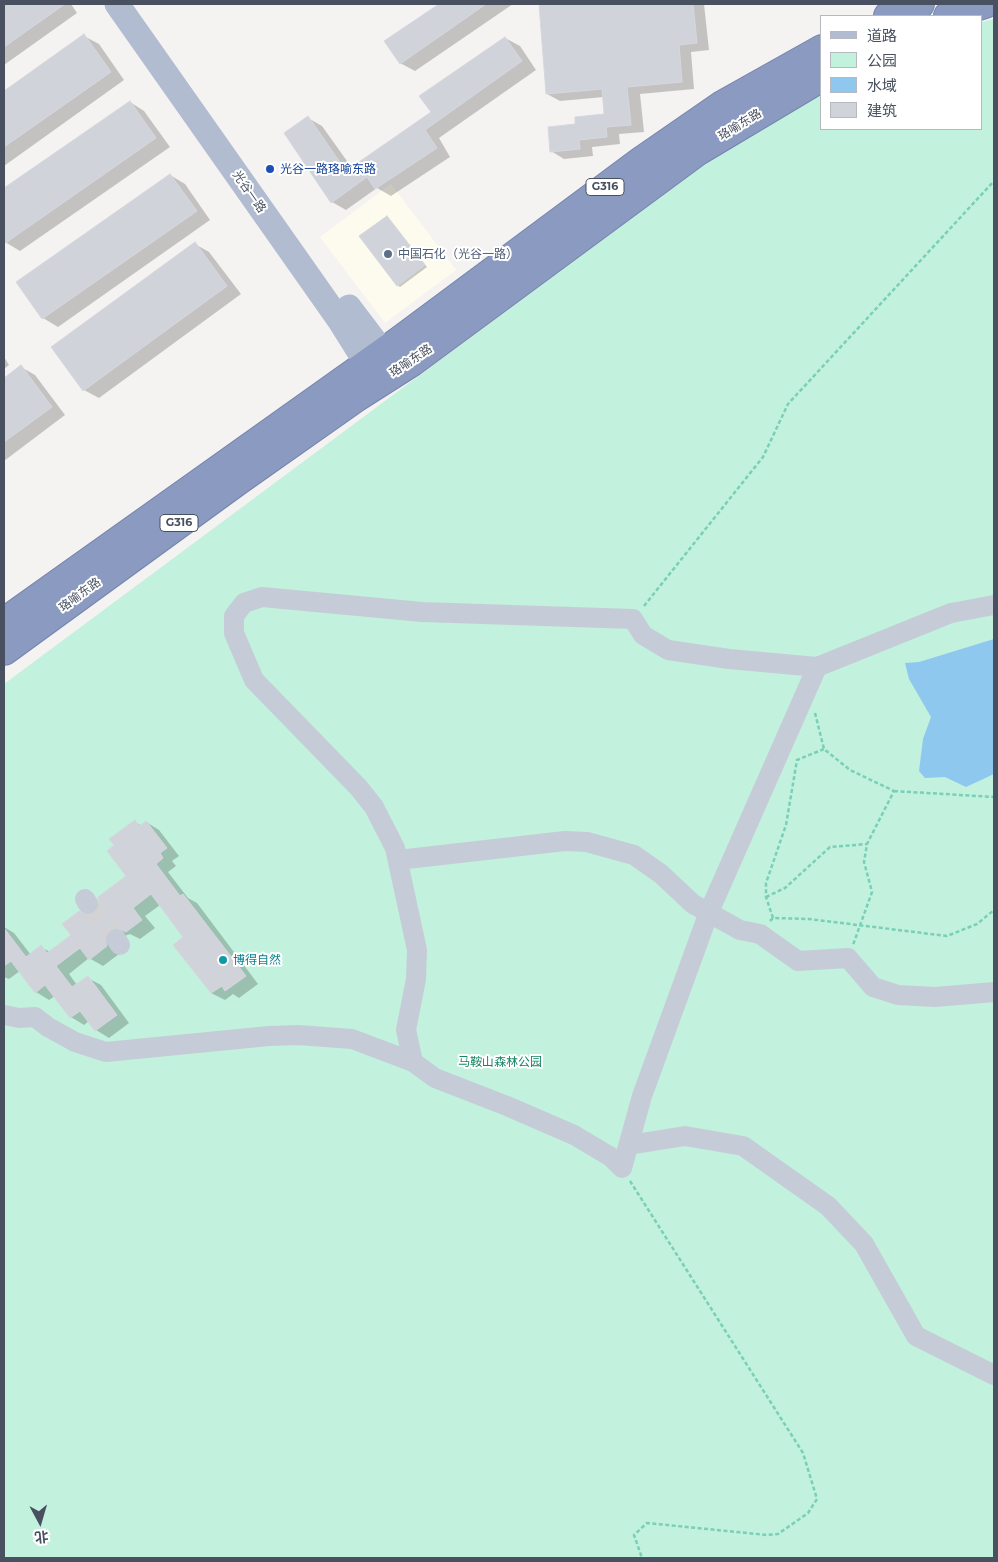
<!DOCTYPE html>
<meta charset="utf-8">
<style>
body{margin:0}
#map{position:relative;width:998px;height:1562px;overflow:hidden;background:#f5f3f2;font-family:Montserrat,"Noto Sans SC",sans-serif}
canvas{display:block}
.frame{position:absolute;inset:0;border:5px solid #495160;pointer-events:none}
.legend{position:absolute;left:820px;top:15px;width:162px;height:115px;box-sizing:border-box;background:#fff;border:1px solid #b6b9bf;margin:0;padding:6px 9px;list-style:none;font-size:15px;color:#495160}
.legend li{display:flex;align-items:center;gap:10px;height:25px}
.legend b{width:25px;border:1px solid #b6b9bf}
.north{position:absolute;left:15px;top:1497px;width:50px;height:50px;-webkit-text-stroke:4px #fff;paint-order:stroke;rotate:174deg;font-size:14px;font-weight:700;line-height:20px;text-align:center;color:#495160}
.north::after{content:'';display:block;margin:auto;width:18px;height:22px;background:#495160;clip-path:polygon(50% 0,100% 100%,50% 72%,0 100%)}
</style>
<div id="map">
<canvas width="998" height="1562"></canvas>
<div class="frame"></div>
<ul class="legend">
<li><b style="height:6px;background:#b2bcd1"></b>道路</li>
<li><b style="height:14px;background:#c2f1dd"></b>公园</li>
<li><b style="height:14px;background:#8fc8ee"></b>水域</li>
<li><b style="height:14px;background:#d1d3da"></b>建筑</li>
</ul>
<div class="north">北</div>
</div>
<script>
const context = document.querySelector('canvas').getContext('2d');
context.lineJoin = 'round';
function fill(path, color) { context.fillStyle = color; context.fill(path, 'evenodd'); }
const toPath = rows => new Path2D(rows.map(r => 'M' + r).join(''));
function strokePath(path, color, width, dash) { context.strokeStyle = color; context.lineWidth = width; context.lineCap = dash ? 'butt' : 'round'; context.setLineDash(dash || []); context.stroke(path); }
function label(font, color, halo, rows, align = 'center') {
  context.font = font + ' Montserrat,"Noto Sans SC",sans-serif'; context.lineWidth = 4; context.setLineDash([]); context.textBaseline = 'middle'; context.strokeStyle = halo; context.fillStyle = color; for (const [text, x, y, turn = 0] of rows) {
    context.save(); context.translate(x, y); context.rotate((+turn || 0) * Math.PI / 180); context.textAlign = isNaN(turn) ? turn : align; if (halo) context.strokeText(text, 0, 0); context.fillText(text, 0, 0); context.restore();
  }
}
fill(toPath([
 [391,184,456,270,385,323,320,237]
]), '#fdfbee');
fill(toPath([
 [994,19,994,1558,4,1558,4,684,739,138,822,90,822,129,982,129,982,22]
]), '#c2f1dd');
fill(toPath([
 [994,639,994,774,966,787,945,777,925,778,919,771,923,739,931,717,909,679,905,663,919,662]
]), '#8fc8ee');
fill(toPath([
 [4,4,71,4,77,13,4,65],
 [441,4,513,4,415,71,400,63,386,42],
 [540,4,704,4,709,50,691,52,694,89,640,94,644,132,619,134,620,144,592,147,593,156,564,159,551,151,577,125,606,116,604,97,560,101,547,94],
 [84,36,99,44,124,80,4,166,4,93],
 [505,38,520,46,536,70,439,138,450,157,391,196,377,188,346,210,332,202,308,118,322,126,352,168,432,113],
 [130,102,144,111,170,147,20,251,5,242,4,190],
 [170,175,185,184,210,220,58,327,43,318],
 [387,217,427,267,400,287,397,285],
 [195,244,209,252,241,294,99,398,84,390],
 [4,357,9,365,4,369],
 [21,367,35,375,65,415,4,461,4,379],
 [135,822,142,826,146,822,159,830,179,856,172,861,176,866,168,872,188,898,197,903,258,984,239,998,233,994,225,1000,211,993,185,938,160,905,145,916,155,928,140,939,130,934,122,937,119,954,103,966,89,958,69,974,77,985,88,978,101,985,129,1023,109,1038,96,1030,89,1021,84,1025,71,1017,55,996,49,1000,36,992,20,971,9,979,4,977,4,927,14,933,31,955,41,947,50,952,73,936,88,917,95,915,127,876,116,845]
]), '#0003');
const building = toPath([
 [4,4,65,4,4,47,4,4],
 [439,4,486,4,400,64,384,41,439,4],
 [539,4,693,4,697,43,679,45,682,82,627,87,631,125,606,127,607,137,579,140,580,149,550,152,548,127,575,124,575,117,604,114,602,89,546,94,539,4],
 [84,34,111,72,4,147,4,91,84,34],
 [505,37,522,61,425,130,437,148,375,189,367,177,331,203,284,133,308,116,346,171,431,112,419,96,505,37],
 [130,101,156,138,4,244,4,188,130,101],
 [170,174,197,211,42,319,16,282,170,174],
 [387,216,425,265,397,286,359,236,387,216],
 [195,242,227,286,83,391,51,347,195,242],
 [21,365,52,407,4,442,4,378,21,365],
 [135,820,139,826,146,821,167,848,160,853,163,858,156,864,180,896,183,894,246,976,225,991,222,986,211,993,173,945,183,937,151,894,133,908,142,920,126,932,116,927,109,929,104,939,107,946,89,960,80,948,56,966,72,987,88,976,117,1015,95,1031,80,1011,70,1018,45,985,35,993,11,961,4,966,4,928,26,957,41,945,47,953,71,935,62,924,79,911,88,916,94,914,100,904,98,897,126,876,107,851,114,845,109,839,135,820]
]);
fill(building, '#d1d3da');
strokePath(building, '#d6d7de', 1);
strokePath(toPath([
 [88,904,116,939]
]), '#d3d3d5', 20, [20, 10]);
const highway = toPath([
 [888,16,920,4],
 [948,16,985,4],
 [4,622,399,341,641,161,722,105,822,49],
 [4,651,239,480,357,397,412,362,698,151,822,77]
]);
strokePath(highway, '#7585ad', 30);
strokePath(toPath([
 [644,606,763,457,788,404,994,181],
 [815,713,824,749,850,770,894,791,867,844,864,862,872,892,853,945],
 [894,791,994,797],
 [766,897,785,888,830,847,867,844],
 [773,918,766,897,766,883,786,825,797,760,824,749],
 [770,921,773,918,809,919,947,936,977,924,994,910],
 [630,1181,803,1453,817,1499,808,1513,778,1534,767,1535,647,1523,634,1535,642,1558]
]), '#79d0b6', 2.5, [4, 2.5]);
strokePath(toPath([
 [398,860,565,841,587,842,634,855,661,874,693,904,740,930,760,934,798,961,848,958,873,987,898,995,935,997,994,992],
 [85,899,88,904],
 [116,939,120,945],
 [4,1015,19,1018,35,1017,48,1027,75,1042,106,1052,269,1036,298,1035,352,1039,413,1062,435,1078,507,1106,574,1135,611,1157,622,1168,642,1096,709,912,817,667,951,613,994,605],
 [413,1062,406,1030,416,979,417,950,395,848,374,807,359,788,254,680,234,633,234,616,244,603,262,597,422,612,633,619,643,635,668,650,729,659,817,667],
 [629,1145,685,1136,743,1146,828,1206,864,1244,916,1336,994,1375]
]), '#c6ccd7', 20);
strokePath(toPath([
 [117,4,340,321,377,380],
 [349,307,396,369]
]), '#b2bcd1', 25);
strokePath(highway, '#8a9ac1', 28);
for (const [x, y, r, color] of [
 [270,169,5,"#1a4fb4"],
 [388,254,5,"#5c6f8a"],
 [223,960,5,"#0f9aa8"]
]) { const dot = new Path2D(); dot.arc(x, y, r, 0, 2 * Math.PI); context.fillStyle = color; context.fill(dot); strokePath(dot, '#fff', 2); }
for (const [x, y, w] of [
 [605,187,38],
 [179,523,38]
]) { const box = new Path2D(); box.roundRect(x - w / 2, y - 8.5, w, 17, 4); context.fillStyle = '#fff'; context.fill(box); strokePath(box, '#495160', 1); }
label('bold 11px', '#495160', null, [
 ["G316",605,187],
 ["G316",179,523]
]);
label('12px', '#495160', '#fff', [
 ["珞喻东路",740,125,-31],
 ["光谷一路",249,192,55],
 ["珞喻东路",411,361,-34],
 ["珞喻东路",80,595,-36]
]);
label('12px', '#164399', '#fff', [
 ["光谷一路珞喻东路",280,169]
], 'left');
label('12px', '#4e5e75', '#fff', [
 ["中国石化（光谷一路）",398,254]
], 'left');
label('12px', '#0d838f', '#fff', [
 ["博得自然",233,960]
], 'left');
label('12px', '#178563', '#fff', [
 ["马鞍山森林公园",500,1062]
]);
</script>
